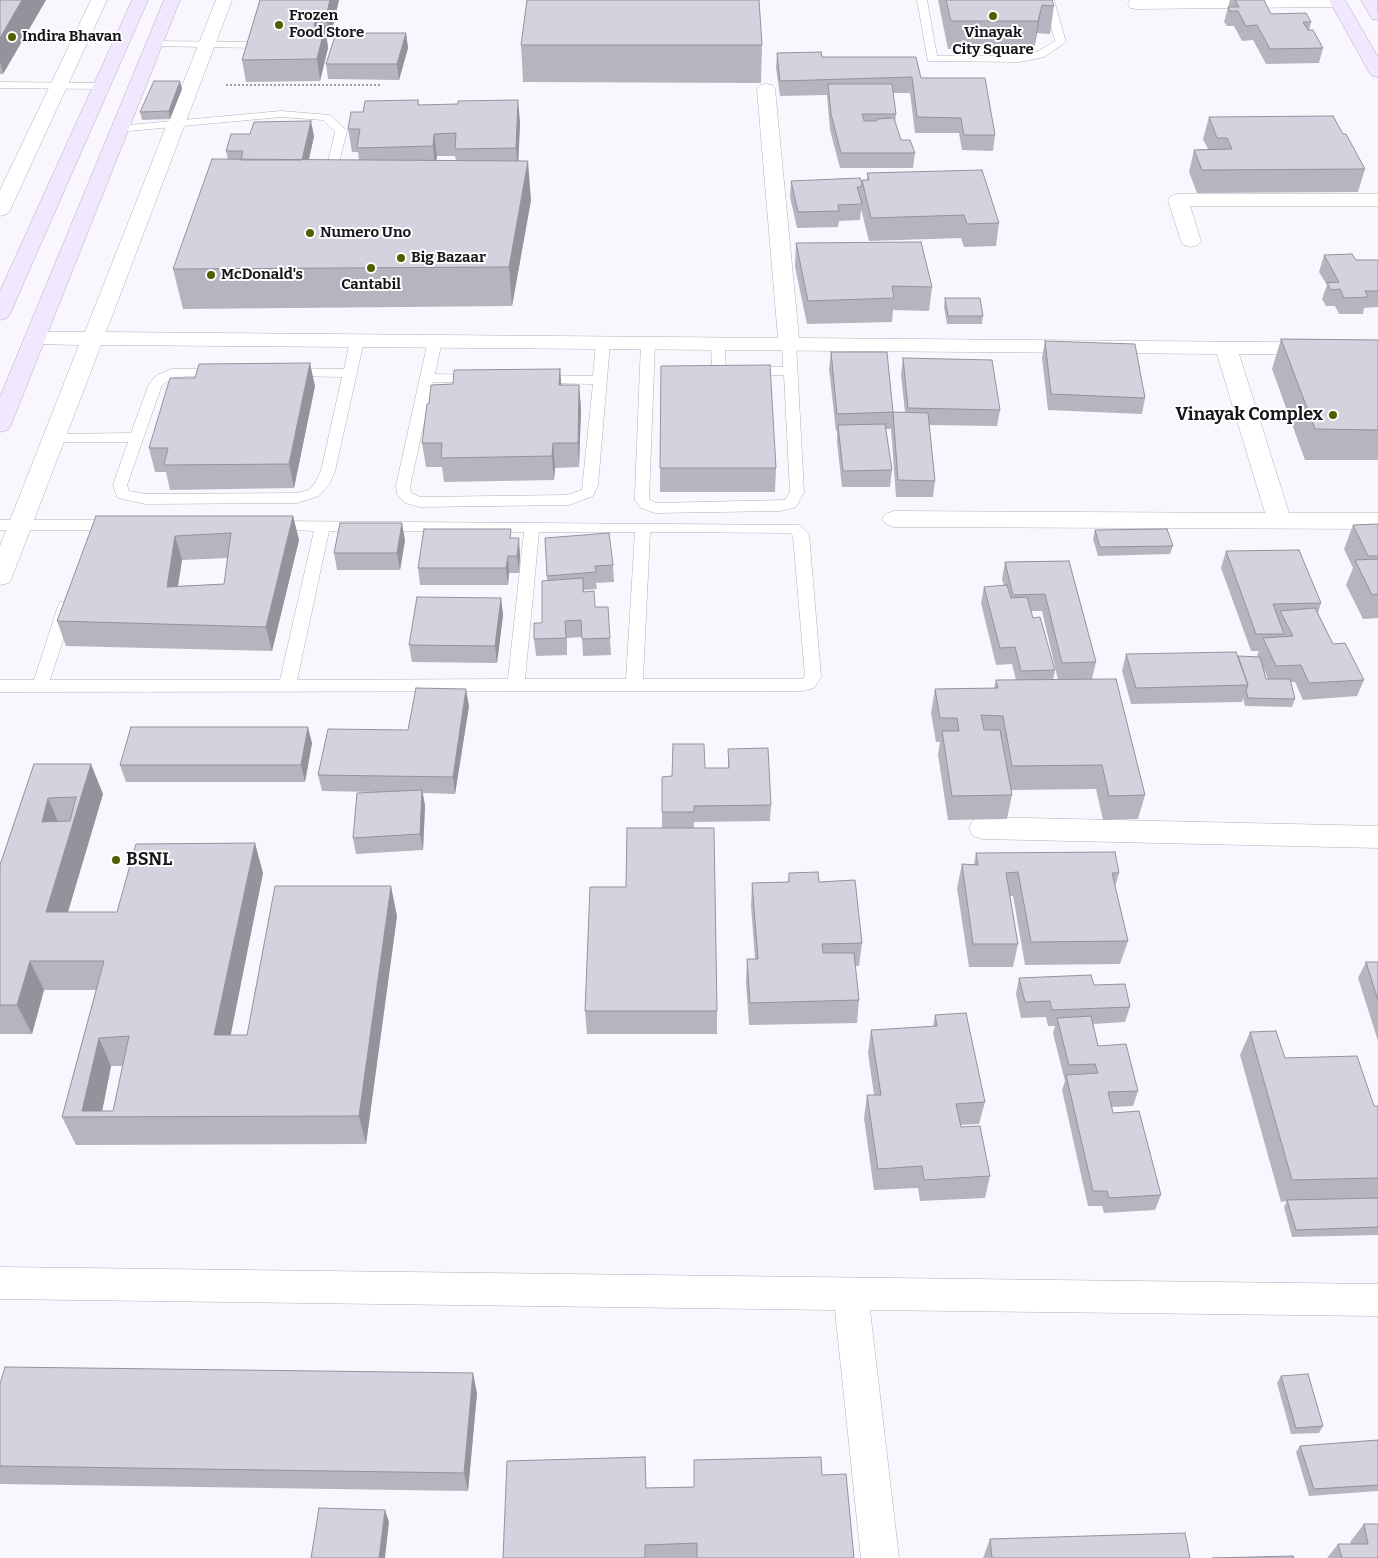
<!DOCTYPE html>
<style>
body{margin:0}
canvas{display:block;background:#f9f7fd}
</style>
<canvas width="1378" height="1558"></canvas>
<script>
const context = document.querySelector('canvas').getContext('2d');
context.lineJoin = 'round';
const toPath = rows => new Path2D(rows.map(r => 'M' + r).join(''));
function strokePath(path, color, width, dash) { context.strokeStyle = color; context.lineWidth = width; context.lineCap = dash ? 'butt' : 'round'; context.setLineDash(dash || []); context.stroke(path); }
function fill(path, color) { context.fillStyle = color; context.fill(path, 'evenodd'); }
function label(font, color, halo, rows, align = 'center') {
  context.font = font + ' Bitter,serif'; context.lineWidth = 4; context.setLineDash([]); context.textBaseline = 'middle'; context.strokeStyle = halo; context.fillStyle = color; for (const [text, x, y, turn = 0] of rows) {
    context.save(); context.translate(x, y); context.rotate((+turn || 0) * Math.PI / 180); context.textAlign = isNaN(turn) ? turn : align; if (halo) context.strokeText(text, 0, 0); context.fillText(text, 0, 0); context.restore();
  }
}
const lane = toPath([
 [917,0,927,0,937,56,1019,56,1037,52,1055,41,1044,0,1054,0,1066,42,1044,57,1019,62,928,61,917,0],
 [154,41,257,42,262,45,257,48,150,46,150,42,154,41],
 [0,82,103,83,109,86,103,89,0,88,0,82],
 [281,111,330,115,345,129,347,131,334,182,326,182,324,179,335,132,323,120,281,117,118,132,112,129,118,126,281,111],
 [357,337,364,341,335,471,329,485,319,496,297,503,146,504,122,499,117,497,113,485,128,442,53,442,46,438,53,434,131,433,149,384,157,375,172,369,220,368,225,369,227,372,225,375,175,377,162,385,127,485,129,491,146,494,296,493,309,490,315,483,321,471,342,377,288,376,281,372,288,368,344,369,350,341,357,337],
 [435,337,442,341,435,374,477,375,484,379,477,383,433,382,410,486,411,493,420,497,567,495,582,490,593,384,538,383,531,379,538,375,593,376,596,343,603,339,610,343,598,485,593,496,569,505,420,507,405,503,397,494,396,486,428,341,435,337],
 [648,339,655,343,649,499,656,503,785,500,790,492,784,375,747,375,740,371,747,367,783,367,782,344,789,340,794,341,796,344,804,492,796,507,780,511,655,513,641,508,635,500,635,494,641,343,648,339],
 [718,340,725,344,726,371,719,375,712,371,711,344,718,340],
 [0,520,116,520,124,525,116,530,0,530,0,520],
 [272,521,799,525,809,534,821,677,814,688,802,691,0,692,0,680,34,680,58,606,60,602,66,601,72,602,74,606,50,680,280,680,314,531,267,529,264,526,267,523,272,521],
 [329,531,524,532,508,679,297,680,329,531],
 [539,532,635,532,626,679,525,679,539,532],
 [650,532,790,533,793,536,805,676,803,679,643,679,650,532]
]);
const street = toPath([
 [91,0,107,0,10,210,7,214,0,216,0,190,91,0],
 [216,0,232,0,106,332,778,338,757,89,760,85,766,84,772,85,775,89,799,338,1378,343,1378,355,1239,354,1289,513,1378,513,1378,529,894,527,886,524,882,519,886,514,894,511,1265,513,1217,354,101,345,12,577,9,583,0,585,0,546,79,345,35,344,27,343,24,338,27,333,35,332,85,332,216,0],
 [1130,0,1344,0,1345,2,1343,6,1337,7,1136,9,1130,8,1128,4,1130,0],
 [1178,194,1378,194,1378,206,1190,206,1201,241,1198,245,1191,247,1184,245,1181,241,1168,200,1171,196,1178,194],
 [983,817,1378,826,1378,848,983,839,973,836,969,828,973,820,983,817],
 [0,1267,1378,1284,1378,1316,870,1310,899,1558,861,1558,835,1310,0,1299,0,1267]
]);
const secondary = toPath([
 [132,0,148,0,10,314,7,318,0,320,0,291,132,0],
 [164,0,180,0,11,425,8,430,0,432,0,397,164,0],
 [1329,0,1345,0,1378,57,1378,77,1372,76,1369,72,1329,0],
 [1361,0,1377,0,1378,20,1372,19,1361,0]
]);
strokePath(lane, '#b4afbd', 1);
strokePath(street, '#b4afbd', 1);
strokePath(secondary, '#b4afbd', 1);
strokePath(toPath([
 [226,85,382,85]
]), '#a19fa5', 2, [2, 2]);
fill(lane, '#fff');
fill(street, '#fff');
fill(secondary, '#f0e8ff');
fill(toPath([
 [0,0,46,0,3,74,0,74],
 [260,0,339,0,330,39,327,39,328,48,320,81,246,82,242,60],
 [938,0,1052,0,1054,6,1050,34,1037,33,1034,49,948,49],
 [1230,0,1264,0,1271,14,1311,22,1309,30,1323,48,1319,63,1266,64,1253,40,1242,41,1234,26,1227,26,1224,22],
 [406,33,408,48,399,80,328,79,326,64],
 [521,45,762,45,761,83,523,82],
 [777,53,822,57,921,78,995,135,993,151,962,150,959,133,915,133,910,93,893,93,896,114,895,123,901,140,915,153,913,168,840,168,830,130,827,95,780,96,776,68],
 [182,89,170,119,142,120,140,112],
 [418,100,419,105,520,122,518,161,531,200,512,306,183,309,173,269,228,159,226,151,314,136,309,160,359,160,358,152,352,152,348,129,363,112],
 [437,156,455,156,456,160,436,160],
 [1209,117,1343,134,1365,169,1358,192,1197,193,1189,172,1194,150,1208,149,1203,139],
 [867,173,999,223,996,246,964,247,961,238,869,241,861,209,860,220,839,221,838,227,797,228,790,197,791,181,862,183,862,180,867,180],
 [796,243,932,287,929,311,893,310,892,322,807,324,795,267],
 [1324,255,1356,260,1378,260,1378,307,1364,308,1363,314,1339,314,1335,306,1326,306,1322,299,1327,285,1319,272],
 [945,298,983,316,982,324,947,324,944,307],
 [1281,339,1378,340,1378,460,1305,460,1272,369],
 [1045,341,1145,398,1142,414,1048,410,1042,358],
 [831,352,893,412,905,412,901,375,903,358,1000,410,997,426,929,425,935,481,933,497,896,497,891,429,886,429,892,470,890,487,842,487,837,442,837,431,836,431,829,369],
 [560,369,561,385,579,385,581,409,579,467,555,468,554,480,444,482,442,467,426,467,422,443,429,404,453,384],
 [315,386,294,488,170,490,166,472,155,472,149,448],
 [660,468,776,468,775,492,660,492],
 [96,516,293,516,299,540,272,651,66,646,57,621],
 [228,558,224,584,178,586,182,560],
 [1378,524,1378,618,1363,619,1346,585,1353,568,1344,549,1353,525],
 [1095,530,1173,546,1170,554,1098,556,1093,539],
 [512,538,520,555,519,573,509,573,508,585,420,585,418,568],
 [545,538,613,565,614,582,596,583,597,589,584,590,584,592,595,607,608,607,611,655,583,656,582,637,567,638,567,655,536,656,534,639,542,623,547,581],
 [405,540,400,570,337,570,334,553],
 [1226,551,1321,603,1318,613,1333,644,1364,680,1357,696,1303,700,1295,682,1290,682,1295,699,1292,707,1245,706,1243,698,1242,702,1131,704,1122,671,1126,654,1258,657,1257,655,1259,651,1251,651,1221,568],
 [1263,667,1268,679,1266,679],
 [1069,561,1096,662,1092,679,1058,680,1042,611,1031,611,1033,618,1055,670,1053,680,1145,795,1138,819,1103,820,1096,789,1011,790,1012,795,1007,819,948,820,938,755,940,742,936,742,931,713,935,689,994,688,996,680,1016,680,1012,664,996,665,981,603,984,587,1004,586,1002,579,1005,562],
 [501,598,503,615,497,663,412,662,409,645],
 [469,706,455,794,423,793,425,806,423,850,356,854,353,838,373,792,322,791,318,775,408,730],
 [312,743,305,782,126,782,120,765],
 [728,749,771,805,770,821,694,822,694,828,717,1011,717,1034,587,1034,585,1011,626,887,662,828,662,777,672,776,705,768,728,768],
 [34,764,103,794,68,912,117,912,263,873,230,1035,247,1035,397,916,366,1144,76,1145,62,1117,96,990,44,990,32,1034,0,1034,0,865],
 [111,1066,123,1066,113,1111,102,1111],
 [976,853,1119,873,1115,887,1128,941,1120,964,1025,965,1013,896,1010,896,1018,944,1013,967,969,967,957,888,962,864,974,864],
 [789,873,819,882,862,943,859,966,855,966,859,1000,857,1023,749,1025,746,982,747,959,755,959,751,906,752,883,788,882],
 [1366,962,1378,962,1378,1041,1358,978],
 [1019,978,1094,985,1130,1007,1125,1022,1093,1024,1098,1046,1138,1091,1133,1106,1112,1107,1113,1113,1161,1195,1155,1210,1104,1213,1102,1206,1088,1206,1062,1090,1065,1081,1053,1033,1055,1026,1048,1026,1046,1017,1021,1018,1016,994],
 [935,1015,985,1102,979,1124,960,1125,990,1176,985,1198,920,1201,918,1188,874,1190,864,1118,867,1095,874,1095,868,1053,871,1030,933,1027],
 [1250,1032,1285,1058,1374,1106,1378,1106,1378,1235,1292,1237,1284,1207,1287,1201,1281,1202,1240,1055],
 [1281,1376,1323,1426,1319,1433,1291,1434,1277,1383],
 [0,1384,477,1393,468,1491,0,1484],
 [1378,1440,1378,1491,1309,1496,1296,1452,1300,1446],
 [822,1475,854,1558,503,1558,646,1488,694,1487],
 [1364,1524,1378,1558,1327,1558,1338,1544,1351,1544,1350,1542],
 [990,1539,1190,1558,983,1558]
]), '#b7b4c0');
fill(toPath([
 [22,0,46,0,3,74,0,62,0,38],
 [330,0,339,0,330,39,326,17],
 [1042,5,1037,33,1034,49,1038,21],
 [316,17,320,39,314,26],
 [325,26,328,48,320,81,317,59],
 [406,33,408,48,399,80,397,64],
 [180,81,182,89,170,119,169,111],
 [518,100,520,122,518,171,516,148],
 [311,121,314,136,304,180,301,164],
 [434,134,437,156,435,169,433,146],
 [528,161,531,200,512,306,509,267],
 [310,363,315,386,294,488,289,464],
 [560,369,562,393,559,385],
 [579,385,581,409,579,467,578,443],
 [553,443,555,468,554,480,552,456],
 [293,516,299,540,272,651,266,627],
 [402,523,405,540,400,570,397,553],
 [175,536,182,560,174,611,167,587],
 [519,538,520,555,519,573,517,556],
 [508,556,509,573,508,585,506,568],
 [501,598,503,615,497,663,495,646],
 [466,689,469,706,455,794,453,777],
 [308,727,312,743,305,782,301,765],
 [91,764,103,794,59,942,46,912],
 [422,790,425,806,423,850,420,834],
 [48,798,61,829,42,822],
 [255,843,263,873,225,1064,214,1035],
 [391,886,397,916,366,1144,359,1116],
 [30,961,44,990,32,1034,17,1005],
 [99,1038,111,1066,101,1117,82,1111],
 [473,1373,477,1393,468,1491,464,1473],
 [385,1510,389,1522,385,1558,379,1558]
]), '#95929c');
const building = toPath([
 [0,0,22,0,0,38,0,0],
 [260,0,330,0,326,17,316,17,314,26,325,26,317,59,242,60,260,0],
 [527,0,759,0,762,45,521,45,527,0],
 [946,0,1052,0,1054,6,1042,5,1038,21,951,21,946,0],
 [1235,0,1264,0,1271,14,1306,13,1311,22,1303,22,1308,30,1313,30,1323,48,1270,49,1257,25,1246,26,1238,11,1230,11,1228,7,1239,7,1235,0],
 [336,33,406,33,397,64,326,64,336,33],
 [821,52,822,57,916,57,921,78,985,78,995,135,964,135,961,118,917,117,912,77,780,81,777,53,821,52],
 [154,81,180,81,169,111,140,112,154,81],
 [828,84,892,84,896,114,862,114,864,121,877,121,877,119,894,118,901,140,910,140,915,153,841,153,831,114,828,84],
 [418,100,418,105,458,104,458,101,518,100,516,148,455,149,456,133,434,134,433,146,357,148,360,129,348,129,351,112,363,112,365,101,418,100],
 [1333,116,1343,134,1346,134,1365,169,1202,170,1194,150,1232,149,1227,138,1217,138,1209,117,1333,116],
 [311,121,302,160,241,160,243,151,226,151,231,134,250,134,254,122,311,121],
 [212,159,528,161,509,267,173,269,212,159],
 [982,170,999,223,967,224,964,215,871,218,862,180,869,180,867,173,982,170],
 [860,178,862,183,861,187,857,187,862,204,838,205,839,211,798,212,791,181,860,178],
 [921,242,932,287,892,286,894,298,808,301,796,243,921,242],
 [1352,254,1356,260,1378,260,1378,291,1365,291,1368,297,1344,298,1340,289,1331,290,1327,283,1339,282,1324,255,1352,254],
 [945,298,980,298,983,316,948,316,945,298],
 [1281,339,1378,340,1378,430,1315,429,1281,339],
 [1045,341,1135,344,1145,398,1051,394,1045,341],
 [831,352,887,352,893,412,837,414,831,352],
 [903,358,992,360,1000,410,908,408,903,358],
 [310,363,289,464,164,465,168,448,149,448,170,378,195,378,199,364,310,363],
 [770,365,776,468,660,468,661,366,770,365],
 [560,369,559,385,579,385,578,443,553,443,552,456,441,458,442,443,422,443,427,404,429,404,431,385,453,384,454,370,560,369],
 [893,412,928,413,935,481,898,480,893,412],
 [885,424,892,470,843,471,838,425,885,424],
 [96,516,293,516,266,627,57,621,96,516],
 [231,533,224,584,167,587,175,536,231,533],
 [340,523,402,523,397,553,334,553,340,523],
 [1378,524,1378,556,1368,556,1353,525,1378,524],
 [424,529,511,529,510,538,519,538,517,556,508,556,506,568,418,568,424,529],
 [1167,529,1173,546,1100,547,1095,530,1167,529],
 [609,533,613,565,595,566,596,572,547,576,545,538,609,533],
 [1299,550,1321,603,1273,604,1284,634,1256,634,1226,551,1299,550],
 [1378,559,1378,594,1372,595,1355,560,1378,559],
 [1069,561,1096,662,1062,663,1045,594,1013,595,1005,562,1069,561],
 [583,578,583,592,594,591,595,607,608,607,610,638,582,639,581,620,565,621,566,638,534,639,534,623,542,623,542,581,583,578],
 [1007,585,1011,598,1027,597,1033,618,1040,617,1055,670,1021,671,1015,647,1000,648,984,587,1007,585],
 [417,597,501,598,495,646,409,645,417,597],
 [1315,608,1333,644,1345,643,1364,680,1309,683,1301,665,1276,666,1263,638,1293,636,1280,611,1315,608],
 [1236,652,1248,685,1136,688,1126,654,1236,652],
 [1238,656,1260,657,1266,679,1290,679,1295,699,1248,698,1246,690,1248,685,1238,656],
 [1116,679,1145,795,1109,796,1102,765,1012,766,1003,716,981,715,984,730,1000,730,1012,795,952,796,942,731,959,731,957,718,940,718,935,689,998,688,996,680,1116,679],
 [416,688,466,689,453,777,318,775,328,729,408,730,416,688],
 [131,727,308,727,301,765,120,765,131,727],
 [673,744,704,744,705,768,729,768,728,749,768,748,771,805,694,806,694,812,662,812,662,777,672,776,673,744],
 [34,764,91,764,46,912,117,912,136,844,255,843,214,1035,247,1035,275,886,391,886,359,1116,62,1117,104,961,30,961,17,1005,0,1005,0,865,34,764],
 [76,797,70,821,42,822,48,798,76,797],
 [129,1036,113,1111,82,1111,99,1038,129,1036],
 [422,790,420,834,353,838,357,793,422,790],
 [627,828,714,828,717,1011,585,1011,590,887,626,887,627,828],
 [1115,852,1119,873,1112,873,1128,941,1031,942,1018,872,1006,873,1018,944,973,944,962,864,978,865,976,853,1115,852],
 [818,872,819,882,855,880,862,943,822,944,823,953,854,953,859,1000,750,1003,747,959,758,959,752,883,789,882,789,873,818,872],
 [1366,962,1378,962,1378,1000,1366,962],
 [1091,975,1094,985,1125,984,1130,1007,1052,1010,1050,1001,1025,1002,1019,978,1091,975],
 [966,1013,985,1102,956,1104,961,1127,980,1126,990,1176,924,1180,922,1166,878,1169,867,1095,881,1095,871,1030,937,1026,935,1015,966,1013],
 [1091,1016,1098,1046,1126,1044,1138,1091,1108,1092,1113,1113,1139,1111,1161,1195,1109,1198,1107,1191,1093,1191,1066,1075,1098,1073,1095,1064,1069,1065,1057,1018,1091,1016],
 [1276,1031,1285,1058,1357,1056,1374,1106,1378,1106,1378,1178,1292,1180,1250,1032,1276,1031],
 [1378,1198,1378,1227,1296,1230,1287,1200,1378,1198],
 [5,1367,473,1373,464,1473,0,1466,0,1384,5,1367],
 [1308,1374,1323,1426,1296,1428,1281,1376,1308,1374],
 [1378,1440,1378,1485,1314,1489,1300,1446,1378,1440],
 [645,1457,646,1488,694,1487,694,1460,821,1457,822,1475,846,1474,854,1558,697,1558,697,1543,645,1545,645,1558,503,1558,507,1461,645,1457],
 [319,1508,385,1510,379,1558,311,1558,319,1508],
 [1364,1524,1378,1524,1378,1558,1342,1558,1338,1544,1368,1544,1364,1524],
 [1185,1533,1190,1558,992,1558,990,1539,1185,1533],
 [1293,1556,1294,1558,1212,1558,1293,1556]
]);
fill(building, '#d5d1df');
strokePath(building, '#95929c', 1);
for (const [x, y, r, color] of [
 [993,16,5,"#4f6003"],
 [279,25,5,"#4f6003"],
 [12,37,5,"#4f6003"],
 [310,233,5,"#4f6003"],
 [401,258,5,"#4f6003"],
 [371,268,5,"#4f6003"],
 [211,275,5,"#4f6003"],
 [1333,415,5,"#4f6003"],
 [116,860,5,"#4f6003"]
]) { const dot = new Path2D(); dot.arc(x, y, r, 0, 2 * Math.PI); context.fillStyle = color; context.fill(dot); strokePath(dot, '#fff', 2); }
label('bold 15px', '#18161b', '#fff', [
 ["Frozen",289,16],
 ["Food Store",289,33],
 ["Vinayak",993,33,"center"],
 ["City Square",993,50,"center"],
 ["Indira Bhavan",22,37],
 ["Numero Uno",320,233],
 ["Big Bazaar",411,258],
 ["McDonald's",221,275],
 ["Cantabil",371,285,"center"]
], 'left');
label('bold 18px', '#18161b', '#fff', [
 ["Vinayak Complex",1323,415],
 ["BSNL",126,860,"left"]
], 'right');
</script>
